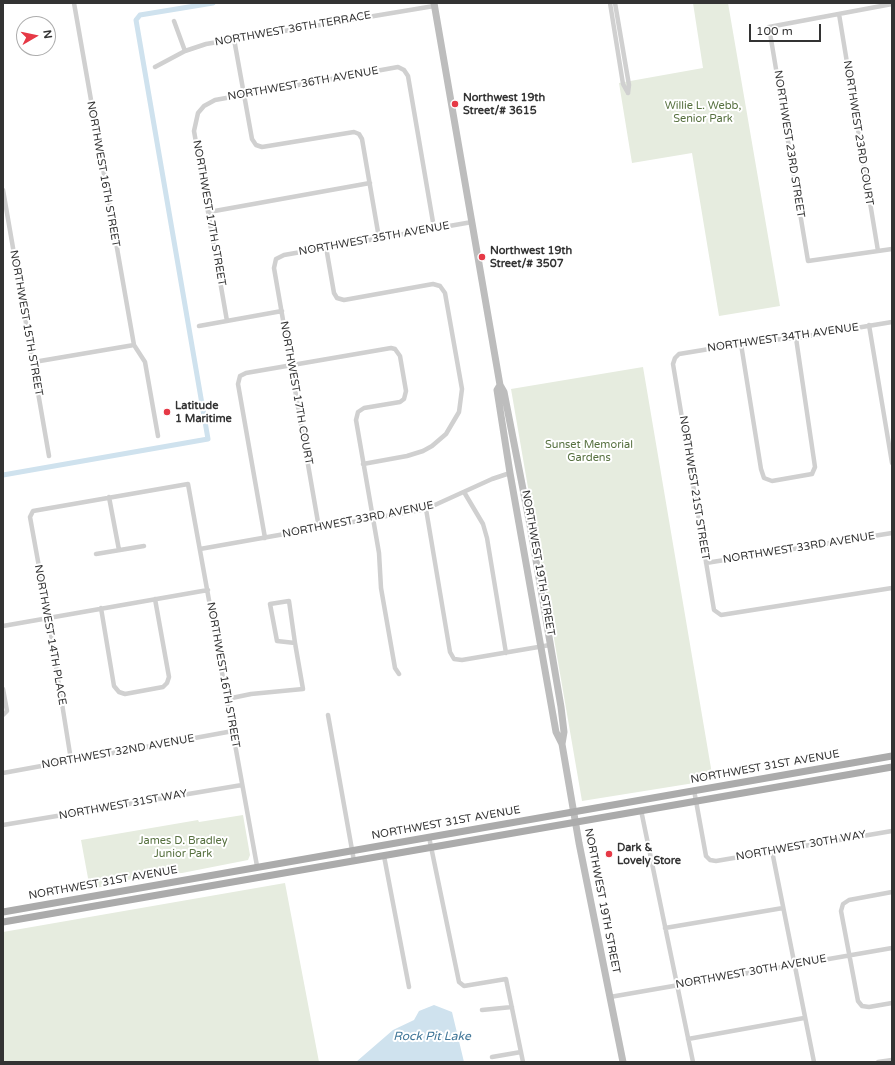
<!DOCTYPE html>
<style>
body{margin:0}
#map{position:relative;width:895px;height:1065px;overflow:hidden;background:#fff;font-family:"Varela Round",sans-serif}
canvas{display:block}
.frame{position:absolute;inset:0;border:4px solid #333;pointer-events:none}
.north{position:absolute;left:16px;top:16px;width:40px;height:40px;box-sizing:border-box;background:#fff;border:1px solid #adadad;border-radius:50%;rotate:81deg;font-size:11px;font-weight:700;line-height:16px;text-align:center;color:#333}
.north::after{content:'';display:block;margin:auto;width:14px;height:18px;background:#e63946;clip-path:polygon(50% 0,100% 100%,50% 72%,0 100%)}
.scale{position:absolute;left:749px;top:24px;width:72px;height:18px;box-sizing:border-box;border:2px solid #333;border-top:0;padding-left:5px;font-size:12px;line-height:14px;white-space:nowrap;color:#333;-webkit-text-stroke:3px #fff;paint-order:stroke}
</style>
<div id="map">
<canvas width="895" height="1065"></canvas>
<div class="frame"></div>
<div class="north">N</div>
<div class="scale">100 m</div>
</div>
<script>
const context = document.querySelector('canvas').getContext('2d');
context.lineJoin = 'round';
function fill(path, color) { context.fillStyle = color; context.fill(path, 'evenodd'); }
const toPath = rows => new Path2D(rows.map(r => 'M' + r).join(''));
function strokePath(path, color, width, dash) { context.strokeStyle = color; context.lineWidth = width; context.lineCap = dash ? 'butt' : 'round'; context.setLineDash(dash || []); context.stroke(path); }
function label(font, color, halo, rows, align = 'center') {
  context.font = font + ' "Varela Round",sans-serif'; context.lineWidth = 4; context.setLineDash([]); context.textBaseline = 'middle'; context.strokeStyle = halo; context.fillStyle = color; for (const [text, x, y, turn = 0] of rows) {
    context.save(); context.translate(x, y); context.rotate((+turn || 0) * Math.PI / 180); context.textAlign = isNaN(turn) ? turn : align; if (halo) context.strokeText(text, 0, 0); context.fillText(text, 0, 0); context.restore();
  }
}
fill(toPath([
 [693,3,728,3,780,306,719,316,692,153,632,163,619,83,703,68],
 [643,367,713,780,582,801,511,389],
 [243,815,250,855,248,860,182,873,163,874,127,880,113,885,90,889,81,840,198,820,199,822],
 [285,883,319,1062,3,1062,3,932]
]), '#e6ecdf');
fill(toPath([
 [434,1005,452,1012,464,1062,356,1062,393,1030,414,1020,419,1011]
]), '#cfe2ee');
strokePath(toPath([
 [3,475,208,439,136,20,140,15,213,3]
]), '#cfe2ee', 5);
strokePath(toPath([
 [74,3,134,345,145,362,158,436],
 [610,3,623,84,628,93],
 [615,3,629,85,628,93],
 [892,4,769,27,808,261,892,249],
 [839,14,878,251],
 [174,21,185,51],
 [234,39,252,139,256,145,262,147,354,132,359,134,362,139,379,238],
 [155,67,185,51,206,44,434,6],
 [3,190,49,456],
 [209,212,370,183],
 [326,247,334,293,337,298,344,300,433,284,440,286,445,293,462,389,459,412,446,434,432,446,423,451,407,456,363,464],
 [227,321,194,131,198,113,204,106,215,100,398,67,404,70,408,76,434,228],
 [892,322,796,338,758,341,679,354,675,358,673,364,714,610,721,615,892,588],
 [869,325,892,463],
 [199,326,282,311],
 [741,344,761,469,764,478,772,481,812,474,815,467,796,338],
 [34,362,134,345],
 [464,492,483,524,487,538,506,653],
 [109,497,119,550],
 [426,509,450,652,454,659,462,660,550,645],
 [319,528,274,268,276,259,284,255,472,222],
 [265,538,238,384,240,376,246,373,391,348,395,349,400,356,406,391,404,399,400,402,364,408,358,412,356,420,379,553,381,588,395,668,399,674],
 [200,549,426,509,492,479,510,473],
 [96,554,144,546],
 [706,563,892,533],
 [289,601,295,643,277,641,270,604,289,601],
 [101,608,114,686,119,692,125,694,163,687,167,683,169,677,155,599],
 [3,626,208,590],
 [3,689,7,711,3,715],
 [227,699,251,694,303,689,295,643],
 [328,715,354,861],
 [71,760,49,622,30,517,33,511,188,484,257,866],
 [3,773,233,731],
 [694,790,706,856,710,860,716,861,892,831],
 [641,810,693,1062],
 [3,825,242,785],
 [429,837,459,982,464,986,506,979,523,1062],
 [772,851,814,1062],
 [384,856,409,987],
 [892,892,849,900,843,904,841,911,858,1001,862,1006,869,1007,892,1003],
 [665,928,783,908],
 [610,997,892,948],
 [482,1010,512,1007],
 [688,1039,804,1018],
 [492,1057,521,1052],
 [878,1062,892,1060]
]), '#d0d0d0', 4.5);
strokePath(toPath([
 [434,3,500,385,504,392,530,525,561,707,564,732,562,744],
 [500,385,497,390,510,473,556,732,562,744,579,843,623,1062]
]), '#bdbdbd', 7);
strokePath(toPath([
 [3,912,892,756],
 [3,922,892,767]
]), '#ababab', 7);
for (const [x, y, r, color] of [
 [455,104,4,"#e63946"],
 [482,257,4,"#e63946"],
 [167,412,4,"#e63946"],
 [609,854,4,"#e63946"]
]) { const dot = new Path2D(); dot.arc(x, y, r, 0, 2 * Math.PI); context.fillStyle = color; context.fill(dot); strokePath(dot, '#fff', 1.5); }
label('11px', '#333', '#fff', [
 ["NORTHWEST 36TH TERRACE",293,29,-10],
 ["NORTHWEST 36TH AVENUE",303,84,-10],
 ["NORTHWEST 23RD COURT",858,133,81],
 ["NORTHWEST 23RD STREET",789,144,81],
 ["NORTHWEST 16TH STREET",103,174,80],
 ["NORTHWEST 17TH STREET",209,213,80],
 ["NORTHWEST 35TH AVENUE",374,239,-10],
 ["NORTHWEST 15TH STREET",26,323,80],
 ["NORTHWEST 34TH AVENUE",783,338,-8],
 ["NORTHWEST 17TH COURT",296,393,80],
 ["NORTHWEST 21ST STREET",694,488,81],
 ["NORTHWEST 33RD AVENUE",358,520,-11],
 ["NORTHWEST 33RD AVENUE",799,548,-9],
 ["NORTHWEST 19TH STREET",538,563,80],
 ["NORTHWEST 14TH PLACE",50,635,80],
 ["NORTHWEST 16TH STREET",223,675,80],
 ["NORTHWEST 32ND AVENUE",118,752,-10],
 ["NORTHWEST 31ST AVENUE",765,767,-10],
 ["NORTHWEST 31ST WAY",123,805,-10],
 ["NORTHWEST 31ST AVENUE",446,823,-10],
 ["NORTHWEST 30TH WAY",801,846,-10],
 ["NORTHWEST 31ST AVENUE",103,883,-10],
 ["NORTHWEST 19TH STREET",602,901,79],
 ["NORTHWEST 30TH AVENUE",751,972,-10]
]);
label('bold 11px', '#333', '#fff', [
 ["Northwest 19th",463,98],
 ["Street/# 3615",463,111],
 ["Northwest 19th",490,251],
 ["Street/# 3507",490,264],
 ["Latitude",175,406],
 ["1 Maritime",175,419],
 ["Dark &",617,848],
 ["Lovely Store",617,861]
], 'left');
label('11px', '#56703f', '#fff', [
 ["Willie L. Webb,",703,106],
 ["Senior Park",703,119],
 ["Sunset Memorial",589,445],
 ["Gardens",589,458],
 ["James D. Bradley",183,841],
 ["Junior Park",183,854]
]);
label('italic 12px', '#3f7597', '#fff', [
 ["Rock Pit Lake",432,1037]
]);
</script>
